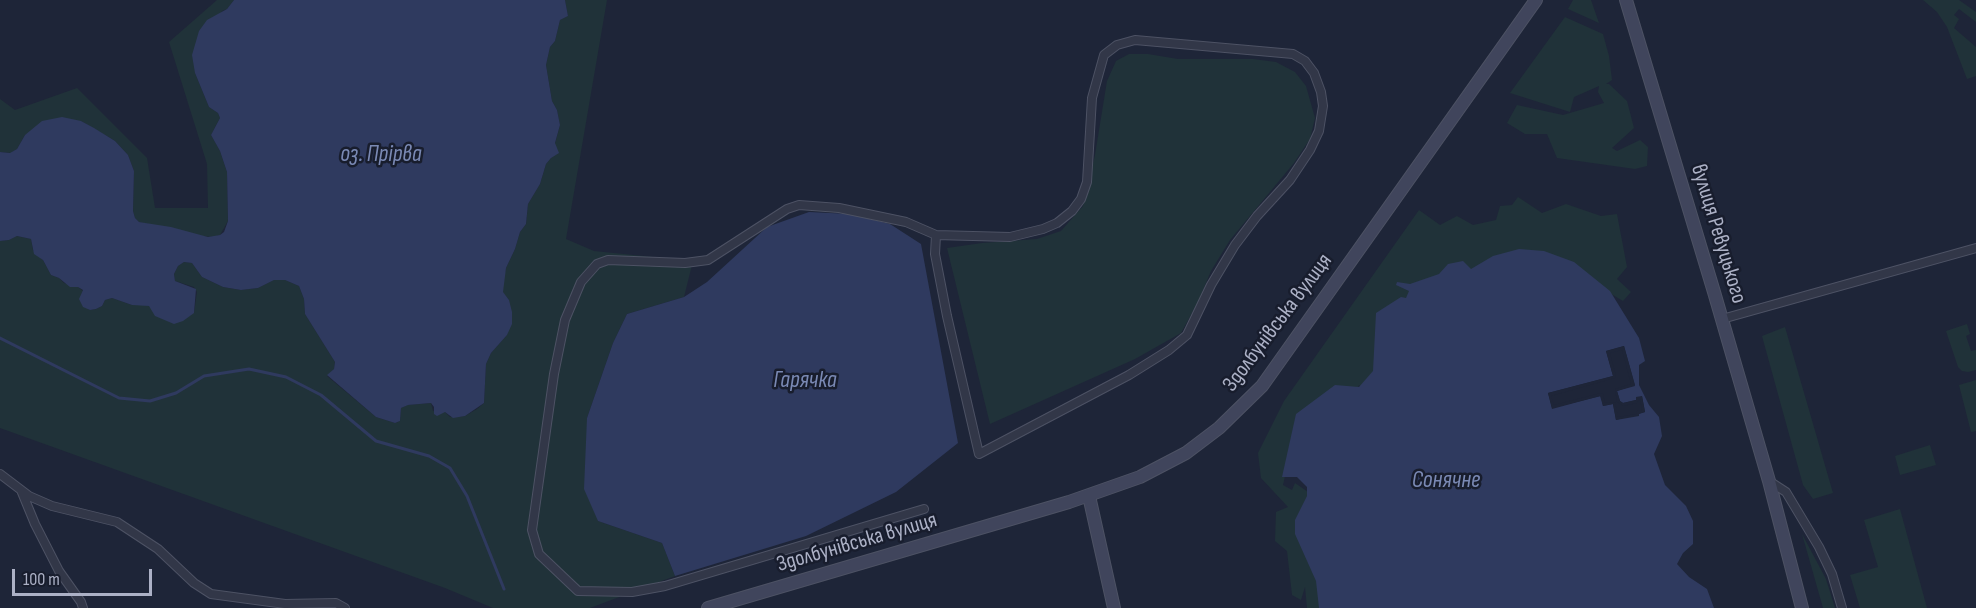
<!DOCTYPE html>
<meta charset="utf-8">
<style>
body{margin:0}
#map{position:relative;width:1976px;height:608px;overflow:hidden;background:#1e2538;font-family:"Sofia Sans Condensed",sans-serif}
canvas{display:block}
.scale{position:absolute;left:12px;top:569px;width:140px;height:27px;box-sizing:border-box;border:3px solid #acb1c6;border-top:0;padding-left:8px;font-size:18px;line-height:21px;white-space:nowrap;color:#acb1c6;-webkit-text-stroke:4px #181d2d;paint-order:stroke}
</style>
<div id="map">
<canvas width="1976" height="608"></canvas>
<div class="scale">100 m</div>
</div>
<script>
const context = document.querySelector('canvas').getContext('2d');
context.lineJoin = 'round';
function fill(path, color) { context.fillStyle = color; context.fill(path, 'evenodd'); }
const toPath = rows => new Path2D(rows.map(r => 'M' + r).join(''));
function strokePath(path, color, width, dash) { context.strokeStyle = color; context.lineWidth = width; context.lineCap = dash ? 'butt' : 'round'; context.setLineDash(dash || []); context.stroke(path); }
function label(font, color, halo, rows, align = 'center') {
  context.font = font + ' "Sofia Sans Condensed",sans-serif'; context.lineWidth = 5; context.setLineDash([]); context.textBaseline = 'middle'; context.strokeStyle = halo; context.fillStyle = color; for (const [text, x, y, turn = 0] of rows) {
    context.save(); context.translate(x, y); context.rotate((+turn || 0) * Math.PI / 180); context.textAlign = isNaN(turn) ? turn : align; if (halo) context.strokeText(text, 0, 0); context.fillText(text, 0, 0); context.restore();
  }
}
fill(toPath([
 [217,0,234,0,227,9,222,11,195,73,209,107,218,113,220,118,211,135,220,151,227,172,228,221,220,235,214,237,199,236,139,222,135,218,133,211,134,171,128,155,115,141,81,121,25,135,17,149,11,153,0,152,0,99,15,110,77,88,147,158,155,208,208,208,207,164,169,42],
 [565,0,607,0,566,239,594,251,693,261,684,297,627,314,613,343,587,418,598,521,662,543,675,576,590,608,493,608,445,588,0,428,0,241,9,240,17,236,31,239,33,250,43,260,51,275,59,278,64,283,78,287,83,291,81,295,89,310,96,309,102,306,105,300,112,298,132,305,142,304,152,307,194,313,197,292,194,287,175,281,174,274,178,266,184,262,192,263,202,277,223,287,241,290,258,288,274,280,285,280,299,286,304,299,305,314,335,362,334,369,327,376,376,417,395,423,400,421,401,408,407,405,431,403,433,411,445,412,450,417,465,416,477,409,484,403,486,364,491,353,507,335,509,300,503,293,503,280,506,268,515,249,520,232,526,224,528,204,540,184,546,164,551,158,560,125,557,110,552,101,546,65,550,47,555,41,560,20,568,16],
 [1573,0,1591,0,1599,23,1568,9],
 [1923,0,1959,0,1976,12,1976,22,1959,9,1954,15,1959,19,1954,28,1976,47,1976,76,1967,79,1947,27,1937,12],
 [1565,17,1603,34,1609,56,1612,80,1606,84,1609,84,1627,101,1634,128,1612,148,1617,151,1640,140,1648,147,1647,166,1635,169,1557,158,1547,134,1525,134,1507,123,1517,105,1563,115,1604,103,1598,92,1599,86,1574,97,1570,112,1510,93],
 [1129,54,1148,54,1178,59,1253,59,1276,62,1295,72,1306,86,1315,118,1310,139,1294,163,1230,240,1211,271,1198,302,1181,333,1135,359,990,424,947,248,982,243,1037,239,1061,231,1083,206,1095,155,1107,81,1116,61],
 [1518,197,1542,213,1566,204,1601,216,1617,214,1627,267,1617,279,1631,292,1623,301,1581,276,1379,375,1367,394,1359,385,1355,396,1296,427,1283,485,1292,490,1295,483,1311,494,1324,593,1322,608,1307,608,1305,587,1301,600,1292,595,1287,551,1275,541,1276,512,1288,507,1261,478,1258,453,1284,401,1419,210,1440,225,1457,216,1473,225,1496,220,1500,206,1512,205],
 [1967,324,1970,334,1966,336,1971,351,1976,350,1976,370,1968,372,1962,371,1958,367,1946,331],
 [1785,327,1833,493,1813,499,1803,485,1762,336],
 [1976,380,1976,431,1971,432,1959,385],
 [1930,445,1936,465,1900,475,1895,456],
 [1900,509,1927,608,1860,608,1850,575,1878,567,1864,520],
 [1802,534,1826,579,1835,608,1823,608]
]), '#203239');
fill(toPath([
 [234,0,565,0,568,16,560,20,555,41,550,47,546,65,552,101,557,110,560,125,555,143,559,153,551,158,546,164,540,184,528,204,526,224,520,232,515,249,506,268,503,292,509,300,512,312,512,324,507,335,491,353,486,364,484,403,465,416,453,418,445,412,437,416,434,414,434,407,431,403,408,405,401,408,400,421,395,423,376,417,327,375,334,369,335,362,305,314,304,299,299,286,285,280,274,280,258,288,241,290,223,287,202,277,192,263,184,262,178,266,174,274,175,281,196,289,194,313,183,321,174,324,155,316,149,306,132,305,112,298,105,300,102,306,96,309,90,310,83,307,79,299,83,290,78,287,70,287,59,278,51,275,43,260,34,254,31,239,17,236,9,240,0,241,0,152,10,153,17,149,25,135,42,121,62,117,81,121,94,128,115,141,128,155,134,171,133,211,135,218,139,222,171,227,208,237,220,235,224,232,228,221,227,172,220,151,211,135,220,118,218,113,209,107,195,73,192,55,199,31,207,20,227,9],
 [809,212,850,214,890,224,921,244,958,443,896,492,806,536,675,576,662,543,598,521,584,489,587,418,613,343,627,314,684,297,707,282,767,227],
 [1519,249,1544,251,1574,262,1610,291,1639,338,1645,361,1639,365,1639,385,1649,405,1659,417,1662,436,1654,454,1665,485,1686,506,1693,521,1693,544,1683,553,1677,564,1689,577,1707,589,1714,608,1319,608,1316,581,1295,534,1295,520,1307,496,1307,487,1297,477,1282,477,1296,414,1335,385,1359,387,1373,371,1376,313,1401,297,1406,298,1409,291,1396,285,1397,282,1410,284,1439,274,1448,264,1463,261,1471,269,1493,256],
 [1624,346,1635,385,1617,391,1620,401,1623,403,1636,400,1642,396,1645,412,1616,420,1613,404,1603,406,1601,396,1552,408,1548,393,1613,376,1606,351]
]), '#2f3a5f');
fill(toPath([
 [1624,346,1635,386,1617,391,1620,401,1623,403,1636,400,1636,397,1642,396,1645,412,1639,414,1639,416,1616,420,1613,404,1603,406,1600,396,1552,409,1548,393,1613,376,1606,351],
 [1622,350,1631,384,1615,389,1617,402,1623,406,1637,403,1640,399,1642,410,1637,411,1636,414,1618,417,1615,402,1605,403,1603,394,1601,393,1554,405,1551,396,1615,378,1616,376,1610,353]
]), '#1e2538');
strokePath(toPath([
 [0,338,119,398,150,401,176,393,204,376,249,369,286,377,321,395,376,441,429,456,450,468,467,496,504,589]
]), '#2f3a5f', 3);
const street = toPath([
 [1722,319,1976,248],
 [0,474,29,496,52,506,117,522,158,549,194,583,211,594,285,604,336,603,345,608],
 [1769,481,1786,492,1819,547,1832,574,1842,608],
 [21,490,35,524,59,571,81,602,83,608],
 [924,509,665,586,632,592,578,591,539,554,532,530,554,374,565,320,581,282,597,264,608,260,685,263,708,260,787,209,799,205,839,208,906,222,936,235,1010,237,1043,229,1057,223,1072,211,1081,199,1087,182,1092,98,1104,55,1117,45,1135,40,1293,54,1305,61,1314,73,1321,92,1323,106,1319,131,1310,150,1290,180,1257,216,1235,245,1211,285,1187,335,1169,350,1129,375,979,454,947,316,935,254,936,235]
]);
const secondary = toPath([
 [1626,0,1714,292,1769,481,1802,608],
 [1089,496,1114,608],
 [708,608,1069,502,1140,477,1186,453,1219,428,1262,386,1536,0]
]);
strokePath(street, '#4d5264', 10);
strokePath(secondary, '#4d5264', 14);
strokePath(street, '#323748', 8);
strokePath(secondary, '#40455c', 12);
label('22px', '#acb1c6', '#181d2d', [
 ["вулиця Ревуцького",1718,234,73],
 ["Здолбунівська вулиця",1278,323,-53],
 ["Здолбунівська вулиця",857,543,-16]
]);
label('italic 24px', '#7a89b4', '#181d2d', [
 ["оз. Прірва",381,155],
 ["Гарячка",805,381],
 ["Сонячне",1446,481]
]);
</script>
